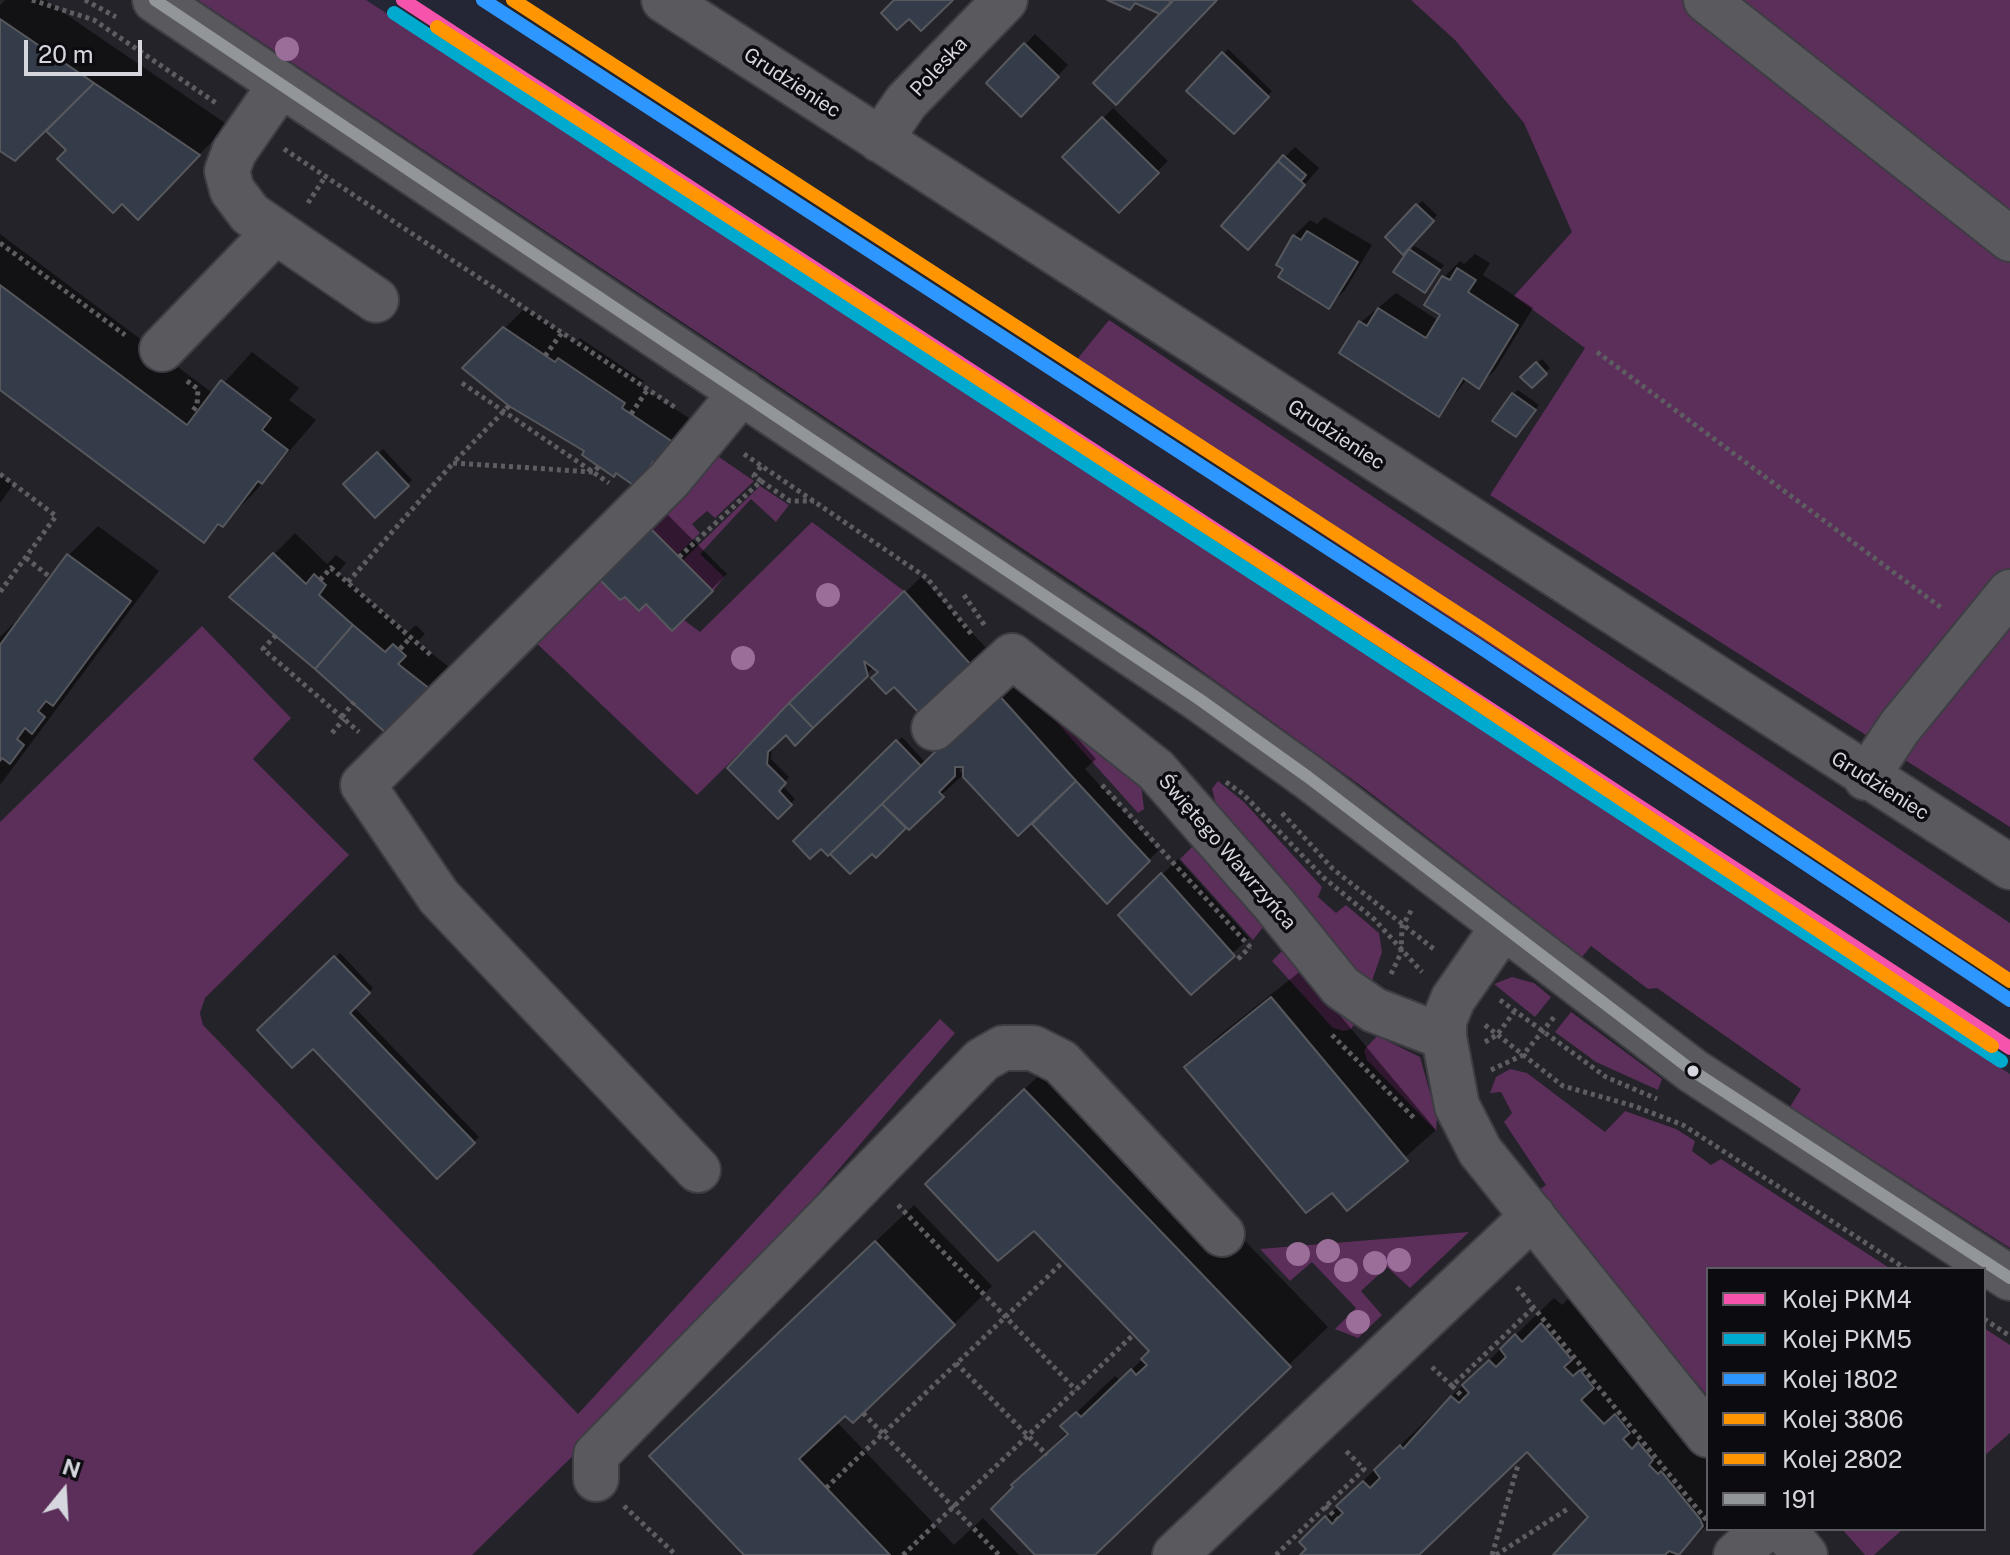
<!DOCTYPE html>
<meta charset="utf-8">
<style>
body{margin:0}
#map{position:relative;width:2010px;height:1555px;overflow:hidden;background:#232329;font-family:"Public Sans",sans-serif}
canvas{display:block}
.legend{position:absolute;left:1706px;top:1267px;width:280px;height:264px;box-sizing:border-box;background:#0b0b10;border:2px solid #5c5c62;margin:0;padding:10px 14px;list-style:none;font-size:24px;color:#d5d6de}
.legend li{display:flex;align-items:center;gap:16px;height:40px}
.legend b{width:40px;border:2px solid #5c5c62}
.north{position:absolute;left:24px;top:1451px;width:80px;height:80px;-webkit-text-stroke:6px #0b0b10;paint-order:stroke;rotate:18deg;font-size:22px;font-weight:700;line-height:32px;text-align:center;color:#d5d6de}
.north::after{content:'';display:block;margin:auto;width:28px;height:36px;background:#d5d6de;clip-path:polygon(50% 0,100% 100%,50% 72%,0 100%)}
.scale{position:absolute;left:24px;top:40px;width:118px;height:36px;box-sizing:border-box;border:4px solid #d5d6de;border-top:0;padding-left:10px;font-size:24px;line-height:28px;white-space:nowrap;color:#d5d6de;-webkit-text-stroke:6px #0b0b10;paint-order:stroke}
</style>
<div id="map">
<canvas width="2010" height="1555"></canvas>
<ul class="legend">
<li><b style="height:10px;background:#f653ac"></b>Kolej PKM4</li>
<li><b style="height:10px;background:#00a9ce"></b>Kolej PKM5</li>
<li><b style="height:10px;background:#2d96ff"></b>Kolej 1802</li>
<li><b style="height:10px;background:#ff9500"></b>Kolej 3806</li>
<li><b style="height:10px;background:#ff9500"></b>Kolej 2802</li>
<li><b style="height:10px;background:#929699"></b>191</li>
</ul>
<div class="north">N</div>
<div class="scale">20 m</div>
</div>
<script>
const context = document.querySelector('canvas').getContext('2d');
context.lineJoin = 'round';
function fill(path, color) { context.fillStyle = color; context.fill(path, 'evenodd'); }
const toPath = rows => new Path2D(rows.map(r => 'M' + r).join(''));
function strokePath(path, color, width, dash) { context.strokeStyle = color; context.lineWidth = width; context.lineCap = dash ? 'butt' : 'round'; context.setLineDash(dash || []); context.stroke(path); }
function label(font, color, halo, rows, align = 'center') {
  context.font = font + ' "Public Sans",sans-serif'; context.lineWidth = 7; context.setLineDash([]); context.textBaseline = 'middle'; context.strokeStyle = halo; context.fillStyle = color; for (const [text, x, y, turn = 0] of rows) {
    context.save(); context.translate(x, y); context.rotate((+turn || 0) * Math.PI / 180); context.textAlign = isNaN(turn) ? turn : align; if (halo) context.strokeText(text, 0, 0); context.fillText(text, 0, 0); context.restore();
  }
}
fill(toPath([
 [366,0,486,0,591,63,1501,660,2010,1000,2010,1074,1036,434]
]), '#252635');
fill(toPath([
 [198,0,366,0,1036,434,2010,1074,2010,1248,1790,1107,1801,1089,1657,988,1648,989,1591,946,1582,957,1364,788,1145,630],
 [1411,0,2010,0,2010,827,1490,495,1585,348,1514,296,1572,232,1524,123,1455,40],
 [1109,320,2010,923,2010,987,1070,368],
 [716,455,754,481,715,518,707,511,692,524,700,533,677,555,646,524],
 [760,486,789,505,776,522,751,499,700,554,724,577,713,591,682,561],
 [812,522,904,591,697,795,530,637,595,575,620,600,625,597,639,611,646,604,672,631,684,620,700,632],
 [202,626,291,718,253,759,349,855,205,998,200,1013,203,1025,578,1414,940,1019,955,1033,706,1325,472,1555,0,1555,0,822],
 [1061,716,1141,785,1144,809,1138,813,1053,718],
 [1218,781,1244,802,1322,887,1318,897,1336,913,1346,905,1379,933,1382,952,1371,984,1346,965,1216,805,1212,789],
 [1203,845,1267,922,1253,940,1180,859,1192,847],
 [1281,952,1290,953,1355,1023,1351,1029,1344,1031,1333,1028,1272,961],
 [1512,977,1534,983,1551,997,1535,1017,1494,984],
 [1571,1012,1662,1079,1658,1090,1596,1062,1555,1032],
 [1377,1036,1420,1057,1437,1118,1436,1131,1367,1060,1364,1050],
 [1510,1069,1527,1073,1605,1132,1625,1111,1676,1129,1695,1141,1692,1151,1711,1165,1721,1159,1891,1269,1708,1269,1708,1396,1535,1193,1546,1185,1504,1122,1512,1113,1501,1092,1490,1093,1496,1077],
 [1469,1232,1410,1288,1387,1267,1361,1291,1382,1315,1358,1338,1335,1329,1356,1308,1312,1262,1290,1281,1260,1249],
 [1984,1328,2010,1345,2010,1433,1984,1456],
 [1842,1529,1903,1529,1874,1555,1865,1555]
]), '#5c2e5a');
fill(toPath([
 [5,0,45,0,228,125,167,188,69,150,46,128,0,148,0,5],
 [1035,34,1068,65,1021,114,988,83],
 [1228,49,1272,91,1234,132,1189,90],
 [1113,108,1168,161,1119,210,1065,157],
 [1295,147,1319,168,1264,231,1279,163],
 [1422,201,1437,215,1403,252,1387,237],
 [1324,217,1372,245,1345,290,1329,306,1294,236,1310,220,1317,224],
 [0,234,214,394,252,352,299,388,289,400,316,420,252,495,204,540,0,388],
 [1415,246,1444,265,1429,286,1410,250],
 [1475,254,1490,263,1483,275,1533,308,1495,370,1479,386,1467,379,1439,414,1342,352,1361,322,1396,293,1439,321,1443,314,1444,277,1460,261,1464,264],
 [525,308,576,342,580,338,644,381,641,386,693,421,636,484,465,368],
 [1542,359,1550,368,1532,386,1523,377],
 [1518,390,1539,405,1520,430,1514,394],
 [383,449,412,480,375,515,346,484],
 [0,475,13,485,0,503],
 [663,510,727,574,672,628,646,602,598,575],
 [98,526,159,571,0,785,0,637,13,624,16,626,69,555],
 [295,533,327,564,336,555,346,563,338,573,407,633,416,625,425,634,417,642,449,667,387,732,232,597],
 [921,577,987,649,922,713,875,666,795,743,786,732,772,746,771,759,789,777,782,785,795,799,778,816,729,768],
 [1018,672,1096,759,1085,769,1159,850,1107,901,1047,806,965,763,959,770,963,775,876,855,872,851,796,841,902,737,926,763],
 [1178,859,1249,938,1191,992,1121,915],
 [340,953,373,988,354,1007,479,1137,437,1177,313,1046,259,1030],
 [1302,970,1436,1130,1348,1208,1332,1190,1187,1067,1216,1038],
 [1063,1052,1328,1327,1092,1555,1038,1555,1014,1484,1068,1431,1063,1426,1101,1389,1115,1376,1120,1381,1152,1350,965,1147],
 [914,1205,992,1286,954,1324,836,1421,954,1545,983,1518,1019,1555,747,1555,690,1418],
 [1580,1287,1630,1348,1617,1361,1708,1446,1708,1524,1679,1555,1556,1555,1591,1517,1527,1449,1416,1555,1303,1555,1309,1549,1302,1542,1364,1480,1554,1298,1562,1305]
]), '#0007');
const building = toPath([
 [894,0,953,0,921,31,909,19,897,30,881,13,894,0],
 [1107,0,1168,0,1172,2,1160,14,1135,3,1130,10,1107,0],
 [1173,0,1217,0,1116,105,1093,83,1173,0],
 [0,19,94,83,15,161,0,151,0,19],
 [1024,43,1059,77,1021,117,986,83,1024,43],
 [1222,52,1269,97,1234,134,1186,91,1222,52],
 [94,83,200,155,138,220,122,204,113,213,57,159,66,150,46,131,94,83],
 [1102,117,1159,173,1119,213,1062,157,1102,117],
 [1283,155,1306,175,1301,181,1278,161,1283,155],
 [1278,161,1305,185,1248,250,1221,226,1278,161],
 [1416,204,1434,221,1403,255,1385,237,1416,204],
 [1307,231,1358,262,1329,309,1278,277,1283,269,1276,265,1293,235,1301,240,1307,231],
 [1409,249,1440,270,1425,293,1393,272,1409,249],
 [1457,268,1476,280,1468,292,1518,325,1479,389,1463,378,1439,417,1339,353,1359,321,1367,326,1378,308,1426,338,1440,315,1424,305,1442,276,1450,280,1457,268],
 [0,285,187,425,221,380,271,418,262,430,288,450,262,484,258,481,223,527,218,524,204,543,0,390,0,285],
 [503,327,555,362,558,358,625,403,622,408,673,442,659,465,653,462,636,487,616,473,614,477,582,455,584,451,509,406,462,368,503,327],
 [1536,362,1547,374,1532,388,1520,377,1536,362],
 [1512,393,1536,410,1516,437,1492,421,1512,393],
 [377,452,409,486,375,518,343,484,377,452],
 [646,524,713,591,672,631,646,604,639,611,625,597,620,600,595,575,646,524],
 [273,553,306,584,314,574,320,580,326,585,319,595,353,625,315,669,229,597,273,553],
 [67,554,131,601,53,706,46,701,38,711,45,717,32,734,25,728,17,739,24,745,10,764,2,758,0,761,0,645,67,554],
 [904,591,972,666,922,716,894,687,886,694,871,678,878,672,864,661,868,676,813,728,789,703,904,591],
 [353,625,385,652,393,644,406,656,398,664,430,689,387,734,315,669,353,625],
 [996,692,1076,781,1018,836,963,777,963,767,955,767,955,776,939,792,944,797,909,830,882,804,996,692],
 [789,703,813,728,795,746,786,735,768,752,767,764,786,783,779,791,792,805,778,819,727,768,789,703],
 [896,740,921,766,828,856,821,849,810,859,793,841,896,740],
 [1076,781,1150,861,1107,904,1032,824,1076,781],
 [882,804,906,828,876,858,872,854,850,874,830,854,882,804],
 [1161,873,1235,956,1191,995,1118,915,1161,873],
 [334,956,370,993,350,1013,475,1143,437,1179,313,1049,292,1068,257,1030,334,956],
 [1271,997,1408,1161,1347,1211,1332,1193,1306,1213,1184,1067,1271,997],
 [1024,1089,1291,1367,1095,1555,1035,1555,991,1509,1013,1487,1011,1485,1068,1434,1060,1426,1076,1412,1081,1417,1131,1369,1136,1375,1147,1365,1141,1359,1149,1351,1034,1231,998,1261,925,1184,1024,1089],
 [875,1241,955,1325,853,1423,845,1416,799,1459,890,1555,744,1555,649,1456,875,1241],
 [1541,1323,1572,1360,1564,1367,1573,1376,1580,1370,1594,1388,1581,1400,1604,1424,1615,1414,1630,1433,1623,1439,1632,1449,1638,1442,1653,1460,1649,1465,1658,1474,1661,1471,1700,1519,1703,1526,1679,1555,1669,1551,1665,1555,1553,1555,1588,1517,1527,1452,1419,1555,1300,1555,1306,1549,1299,1542,1325,1516,1332,1524,1343,1513,1336,1506,1363,1481,1370,1488,1380,1478,1374,1470,1400,1445,1403,1449,1451,1396,1459,1403,1469,1393,1462,1385,1489,1360,1496,1367,1506,1357,1500,1349,1515,1334,1522,1342,1541,1323]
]);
fill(building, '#343c49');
strokePath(building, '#57585d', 2);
const minor = toPath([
 [155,0,1199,699,1308,777,1693,1071,2010,1278],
 [664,0,2010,867],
 [1706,0,2010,239],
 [281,84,234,152,227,171,232,190,250,214,376,300],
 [880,140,906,102,1005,0],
 [162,349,275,232],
 [934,728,1012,656,1156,770,1273,903,1341,987,1374,1010,1444,1037,1457,1106,1480,1151,1708,1435],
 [1866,778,1899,728,2010,592],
 [1444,1037,1444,1021,1453,999,1503,927],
 [698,1170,439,897,363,785,669,480,742,392],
 [596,1479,596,1455,982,1060,1003,1048,1033,1048,1061,1062,1222,1234],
 [1783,1529,1805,1555],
 [1175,1555,1533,1216],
 [1736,1555,1765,1529]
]);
strokePath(minor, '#3d3d43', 48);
strokePath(toPath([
 [32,0,94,20,216,103],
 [85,0,116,17],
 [284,149,676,408],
 [308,203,325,177],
 [0,243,125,335],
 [1597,352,1943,609],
 [545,356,563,331],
 [187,381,198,389,197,405,192,412],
 [462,383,609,483],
 [509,406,453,463,594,472,599,466],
 [631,414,648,389],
 [744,454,927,578,972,635],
 [0,474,56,516,0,592],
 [761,481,790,501,814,501],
 [679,557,761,481,754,476,762,465],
 [26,558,50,577],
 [320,580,331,568,432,656],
 [348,582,453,463],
 [964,595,985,626],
 [276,635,263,649,359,732],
 [400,649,411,637],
 [342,717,354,702],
 [332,733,344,719],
 [1226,782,1243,794,1324,878,1374,919,1422,972],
 [1102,785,1252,949],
 [1282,813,1333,869,1435,950],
 [1238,959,1250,947],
 [1391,974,1401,953,1402,927,1412,909],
 [1500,1000,1606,1077,1657,1099],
 [1485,1025,1563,1086,1634,1106,1683,1125,1906,1269],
 [1332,1035,1415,1119],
 [1485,1042,1497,1035,1514,1012],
 [1491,1070,1523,1055,1555,1016],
 [898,1205,1076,1390],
 [1517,1287,1708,1522],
 [1984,1319,2010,1336],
 [956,1363,1047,1455],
 [1432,1367,1452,1386,1534,1307],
 [1452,1386,1464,1398],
 [863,1413,999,1555],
 [826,1488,1063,1262],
 [624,1506,676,1555],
 [1325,1506,1337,1519],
 [903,1555,1133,1335],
 [1276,1555,1364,1469,1344,1449],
 [1492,1555,1518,1465],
 [1496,1555,1569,1508]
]), '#5e5e62', 5, [4, 4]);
strokePath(minor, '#59595e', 44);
strokePath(toPath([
 [155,0,1199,699,1308,777,1693,1071,2010,1278]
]), '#929699', 12);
strokePath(toPath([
 [403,0,2010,1048]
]), '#f653ac', 14);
strokePath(toPath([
 [394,13,2001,1061]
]), '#00a9ce', 14);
strokePath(toPath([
 [483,0,1474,643,2010,1000]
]), '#2d96ff', 14);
strokePath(toPath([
 [437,27,1447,683,1992,1046]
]), '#ff9500', 14);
strokePath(toPath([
 [513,0,1482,629,2010,981]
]), '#ff9500', 14);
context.fillStyle = '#9a6e99';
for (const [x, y] of [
 [287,49],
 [828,595],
 [743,658],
 [1328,1251],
 [1298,1254],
 [1399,1260],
 [1375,1263],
 [1346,1270],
 [1358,1322]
]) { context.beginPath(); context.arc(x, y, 12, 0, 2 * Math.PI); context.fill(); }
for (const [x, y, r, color] of [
 [1693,1071,7,"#d5d6de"]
]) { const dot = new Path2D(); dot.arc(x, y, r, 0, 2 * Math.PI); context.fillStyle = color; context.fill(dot); strokePath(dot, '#0b0b10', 3); }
label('20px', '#d5d6de', '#0b0b10', [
 ["Poleska",939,67,-47],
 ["Grudzieniec",792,83,33],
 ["Grudzieniec",1336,435,33],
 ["Grudzieniec",1880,786,32],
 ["Świętego Wawrzyńca",1227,852,49]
]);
</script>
